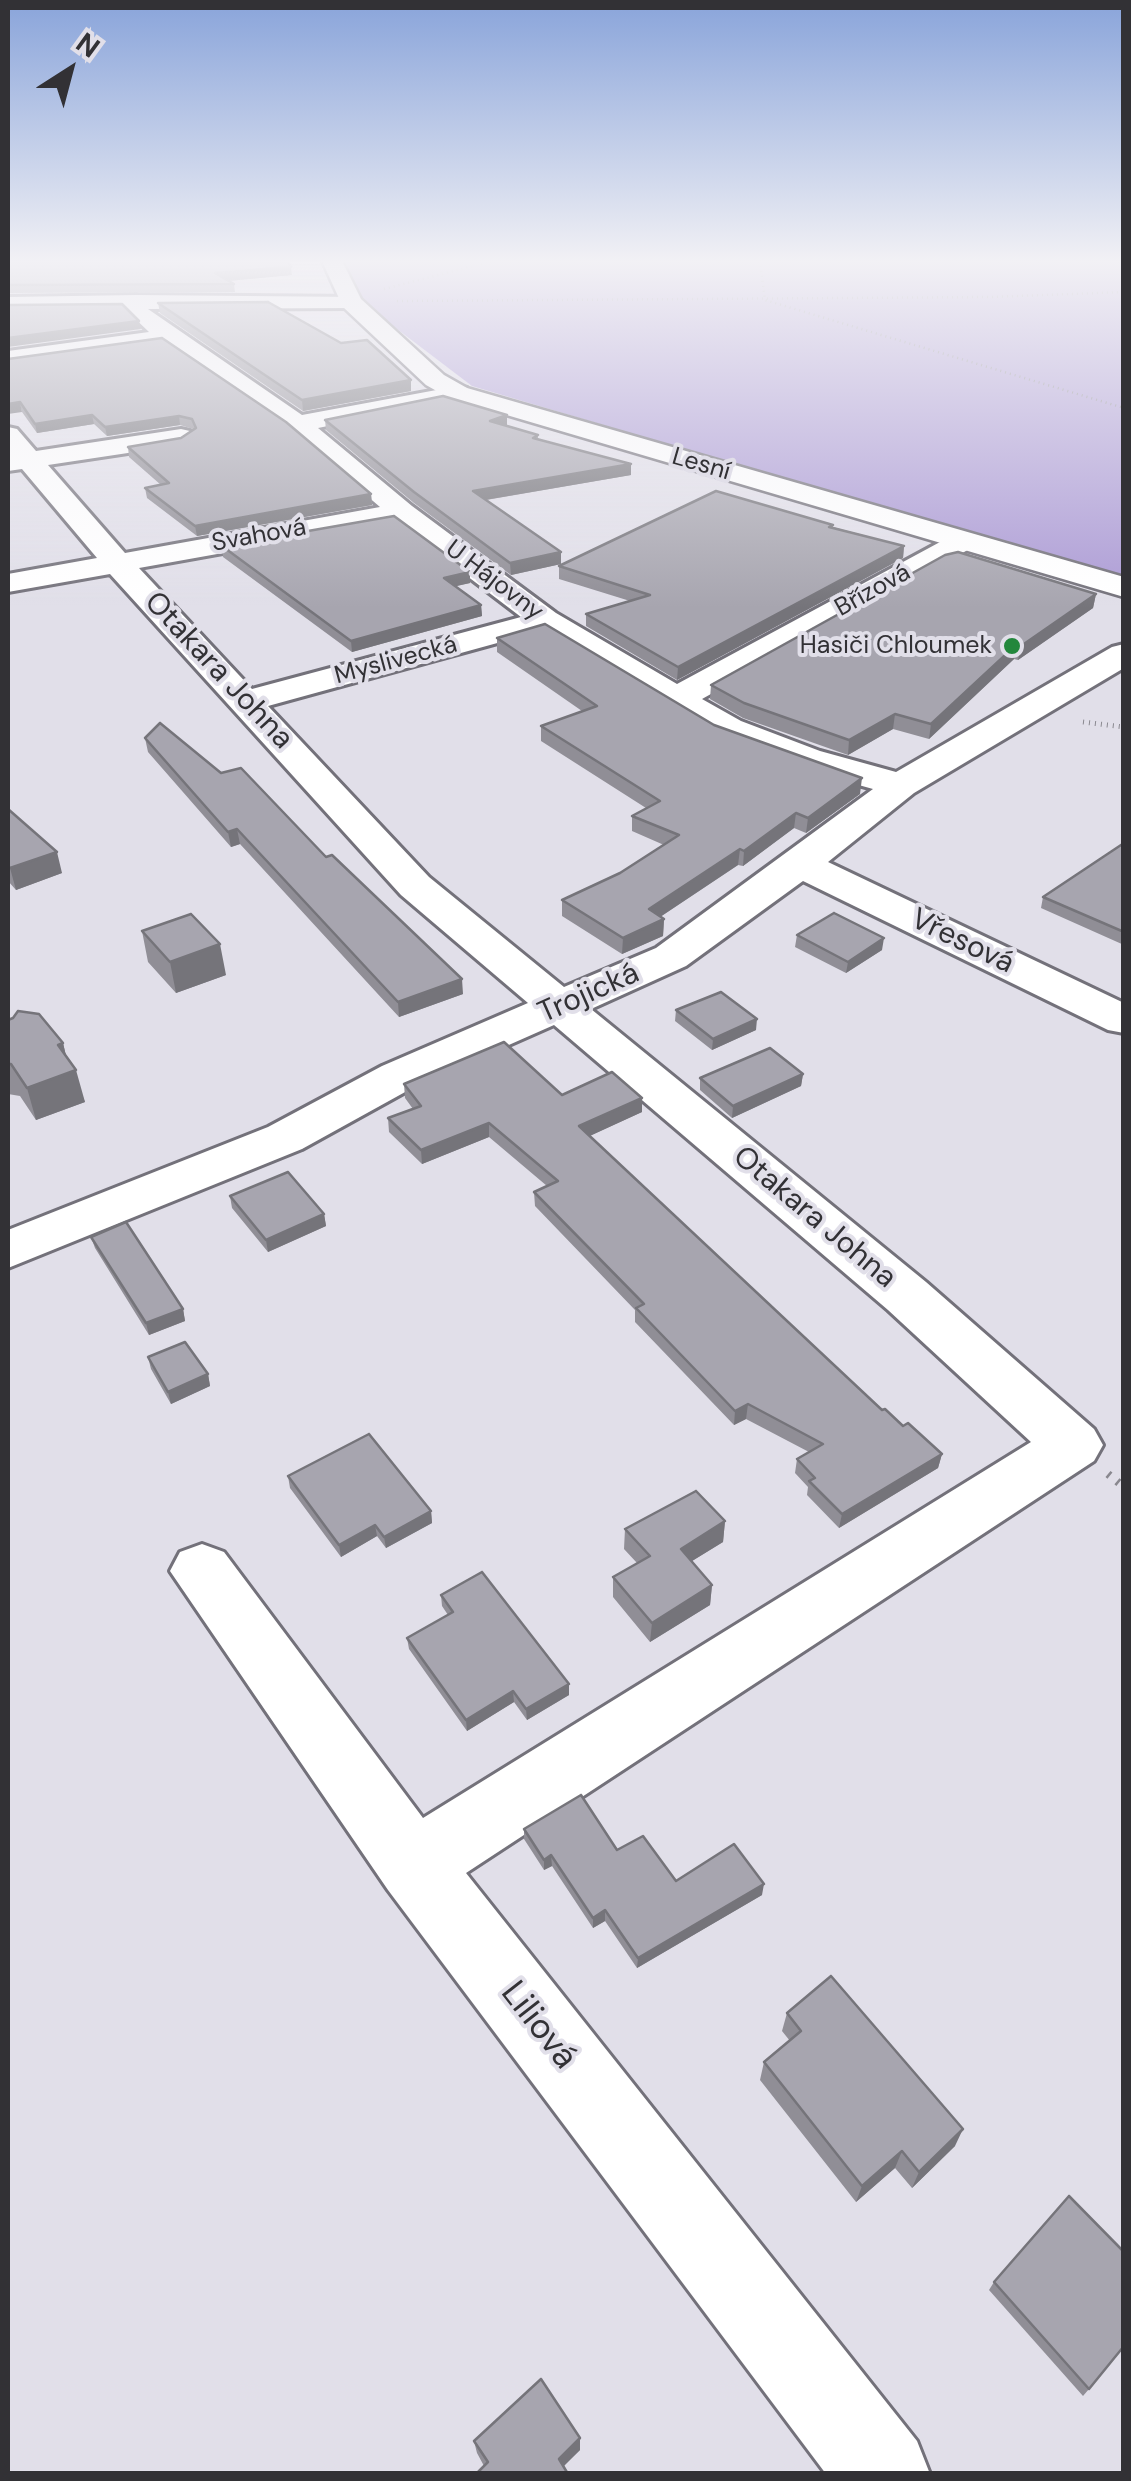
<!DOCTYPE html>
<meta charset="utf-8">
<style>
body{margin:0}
#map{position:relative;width:1131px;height:2481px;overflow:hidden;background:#e1dfe9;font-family:"DM Sans",sans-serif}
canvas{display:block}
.frame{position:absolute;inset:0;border:10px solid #323135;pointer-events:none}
.north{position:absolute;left:20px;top:20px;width:100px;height:100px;-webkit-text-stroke:8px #e1dfe9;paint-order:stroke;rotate:36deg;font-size:28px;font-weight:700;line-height:40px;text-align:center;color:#323135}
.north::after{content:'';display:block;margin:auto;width:35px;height:45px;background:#323135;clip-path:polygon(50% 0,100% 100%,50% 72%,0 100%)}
</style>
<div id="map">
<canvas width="1131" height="2481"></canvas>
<div class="frame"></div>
<div class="north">N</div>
</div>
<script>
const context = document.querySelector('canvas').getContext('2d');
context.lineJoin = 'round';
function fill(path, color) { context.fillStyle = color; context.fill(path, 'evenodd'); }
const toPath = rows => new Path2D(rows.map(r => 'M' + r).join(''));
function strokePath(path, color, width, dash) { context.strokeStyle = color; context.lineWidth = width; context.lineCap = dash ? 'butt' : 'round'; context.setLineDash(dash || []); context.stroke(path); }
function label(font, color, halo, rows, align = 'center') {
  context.font = font + ' "DM Sans",sans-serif'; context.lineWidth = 8; context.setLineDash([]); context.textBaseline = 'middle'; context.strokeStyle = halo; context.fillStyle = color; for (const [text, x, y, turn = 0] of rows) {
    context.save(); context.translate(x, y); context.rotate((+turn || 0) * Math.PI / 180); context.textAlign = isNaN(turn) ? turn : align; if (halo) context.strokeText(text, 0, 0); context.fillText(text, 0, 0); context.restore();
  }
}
fill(toPath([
 [335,261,1123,261,1123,580,472,386,351,294]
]), '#ac9bd5');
const minor = toPath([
 [137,295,359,297,362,302,359,307,351,308,148,309,302,415,458,386,467,388,470,393,467,398,318,428,412,506,556,613,677,684,953,535,973,535,978,541,973,547,702,699,741,721,820,751,896,772,1112,647,1124,644,1124,668,914,793,828,862,1124,1003,1124,1033,1108,1030,803,881,686,966,591,1009,926,1282,1094,1429,1103,1445,1094,1461,466,1873,917,2441,930,2474,826,2474,388,1890,170,1571,180,1552,202,1544,224,1552,423,1818,1031,1442,888,1310,554,1025,416,1086,302,1149,8,1268,8,1230,268,1127,382,1066,528,1003,401,895,110,574,8,592,8,574,97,558,22,469,8,471,8,427,17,429,36,451,181,429,190,431,194,437,181,445,48,465,125,553,380,507,289,429,164,343,8,365,8,351,149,332,125,309,8,310,8,297,137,295],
 [396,522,521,617,252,689,139,568,396,522],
 [541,631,715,737,794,767,873,789,656,948,564,987,429,877,268,706,541,631]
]);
const tertiary = toPath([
 [322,261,342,261,361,299,444,375,467,388,1124,577,1124,597,449,398,426,385,343,307,322,261]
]);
strokePath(minor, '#73717a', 6);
strokePath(tertiary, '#73717a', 5);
strokePath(toPath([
 [760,261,765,300,1124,408],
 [384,289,492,261],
 [397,301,990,297,1124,292]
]), '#89888f', 2.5, [1, 4]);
strokePath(toPath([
 [1083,722,1124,727]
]), '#89888f', 5, [1, 5]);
strokePath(toPath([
 [1108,1474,1124,1487]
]), '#89888f', 8, [2.5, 9]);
fill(minor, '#fff');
fill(tertiary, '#fff');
fill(toPath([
 [8,260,292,275,228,281,234,284,235,292,8,293,8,295],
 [158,303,341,343,411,380,411,391,303,411,160,313],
 [162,338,371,494,372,505,197,536,147,498,145,488,161,485,129,457,128,447,181,438,193,429,180,425,107,436,94,424,37,433,22,412,8,359],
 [507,415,507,426,538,435,538,439,631,464,631,475,486,500,561,564,511,575,414,503,326,430,325,420],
 [833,525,833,527,904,546,903,558,677,680,586,626,586,614,630,601,559,579,559,566],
 [222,546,470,583,455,586,481,605,482,616,352,652,223,557],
 [1096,594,1093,608,1018,660,1014,659,929,739,893,729,848,755,743,718,710,699,711,685],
 [497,638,714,725,860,794,806,833,794,828,743,866,738,865,660,917,664,919,663,936,622,954,562,916,562,900,620,873,664,845,632,831,632,816,646,808,541,741,541,726,582,711,497,652],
 [145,738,221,773,326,857,463,994,399,1017,240,844,231,847,148,752],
 [8,809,62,873,16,890,8,881],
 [1124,843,1124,945,1041,908,1043,897],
 [142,931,226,975,176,993,148,962],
 [797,935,882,950,846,973,795,947],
 [676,1010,756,1030,712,1050,675,1021],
 [8,1020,63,1043,66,1056,85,1102,36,1120,20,1096,8,1094],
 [803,1074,801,1086,732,1118,700,1090,700,1078],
 [404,1084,562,1095,642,1098,642,1112,589,1136,882,1410,942,1454,938,1468,839,1528,807,1495,808,1487,795,1473,797,1459,809,1452,746,1419,734,1425,635,1322,635,1310,535,1206,534,1192,547,1186,489,1137,422,1164,389,1132,388,1118,413,1109,405,1098],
 [230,1196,324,1214,326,1226,268,1252,232,1208],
 [91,1237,183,1309,185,1321,149,1335,95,1248],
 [148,1357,208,1374,210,1386,171,1404,151,1369],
 [288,1476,431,1511,432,1523,386,1548,377,1536,341,1557,290,1488],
 [725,1521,723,1542,692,1561,712,1585,710,1605,650,1642,613,1597,613,1577,637,1563,624,1549,625,1529],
 [441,1595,569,1695,527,1720,514,1702,467,1731,409,1649,407,1638,448,1615,442,1606],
 [524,1829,617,1850,676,1881,762,1895,637,1968,605,1921,593,1928,552,1866,544,1870,524,1839],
 [787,2013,955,2146,912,2188,895,2168,856,2202,760,2080,764,2062,790,2041,782,2031],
 [994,2282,1089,2389,1083,2396,989,2290],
 [580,2438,580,2450,563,2466,484,2466,477,2453,474,2441]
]), '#908e96');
fill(toPath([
 [291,267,292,275,216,282,215,273],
 [139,321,141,329,8,347,8,338],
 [411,380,411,391,303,411,302,400],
 [20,402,22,412,8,414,8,404],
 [92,415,94,424,37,433,35,424],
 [507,415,507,426,490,421],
 [179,416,180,425,107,436,105,427],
 [631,464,631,475,473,502,473,491],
 [371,494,372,505,197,536,195,526],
 [904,546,903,558,677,680,678,667],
 [561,552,561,564,511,575,510,563],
 [470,572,470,583,444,589,444,578],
 [1096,594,1093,608,1018,660,1021,646],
 [481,605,482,616,352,652,351,641],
 [1016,645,1014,659,929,739,931,724],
 [895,714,893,729,848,755,849,740],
 [862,778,860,794,806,833,808,818],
 [796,813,794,828,743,866,744,851],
 [237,829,240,844,231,847,228,832],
 [740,849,738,865,648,925,649,909],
 [57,852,62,873,16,890,10,868],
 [664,919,663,936,622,954,623,938],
 [884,938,882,950,846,973,848,962],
 [220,944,226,975,176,993,170,962],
 [462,979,463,994,399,1017,398,1002],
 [757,1019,756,1030,712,1050,713,1039],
 [63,1043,70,1072,76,1070,85,1102,36,1120,27,1088,58,1045],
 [803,1074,801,1086,732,1118,733,1106],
 [642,1098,642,1112,579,1141,579,1126],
 [489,1123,489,1137,422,1164,421,1150],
 [324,1214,326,1226,268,1252,266,1240],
 [183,1309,185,1321,149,1335,146,1323],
 [208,1374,210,1386,171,1404,168,1392],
 [748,1404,746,1419,734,1425,735,1411],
 [942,1454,938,1468,839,1528,842,1514],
 [431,1511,432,1523,386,1548,384,1537],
 [725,1521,723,1542,679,1569,681,1549],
 [375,1525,377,1536,341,1557,339,1545],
 [712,1585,710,1605,650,1642,652,1623],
 [569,1684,569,1695,527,1720,526,1709],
 [513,1691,514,1702,467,1731,466,1720],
 [551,1855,552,1866,544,1870,544,1860],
 [764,1884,762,1895,637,1968,638,1958],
 [605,1910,605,1921,593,1928,593,1918],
 [963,2129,955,2146,912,2188,919,2172],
 [902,2151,895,2168,856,2202,862,2186],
 [580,2438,580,2450,559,2471,559,2459]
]), '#75747a');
const building = toPath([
 [8,260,287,260,291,267,215,273,234,284,8,285,8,260],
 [268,302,341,343,367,340,411,380,302,400,158,303,268,302],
 [122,304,139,321,8,338,8,305,122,304],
 [162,338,286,422,371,494,195,526,145,488,169,483,128,447,181,438,196,428,192,419,179,416,105,427,92,415,35,424,20,402,8,404,8,359,162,338],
 [443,396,507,415,490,421,538,435,533,438,631,464,473,491,561,552,510,563,414,492,325,420,443,396],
 [716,491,833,525,829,527,904,546,678,667,586,614,650,595,559,566,716,491],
 [394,516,470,572,444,578,481,605,351,641,222,546,394,516],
 [958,552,1096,594,1021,646,1016,645,931,724,895,714,849,740,744,703,711,685,945,555,958,552],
 [545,624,714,725,862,778,808,818,796,813,744,851,740,849,649,909,664,919,623,938,562,900,620,873,679,835,632,816,660,801,541,726,597,706,497,638,545,624],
 [160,723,221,773,241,768,326,857,332,855,462,979,398,1002,237,829,228,832,145,738,160,723],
 [8,809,57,852,10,868,8,866,8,809],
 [1124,843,1124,932,1043,897,1124,843],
 [834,913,884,938,848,962,797,935,834,913],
 [191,914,220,944,170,962,142,931,191,914],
 [721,992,757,1019,713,1039,676,1010,721,992],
 [18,1011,39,1014,63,1043,58,1045,76,1070,27,1088,11,1064,8,1064,8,1020,13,1018,18,1011],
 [504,1042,562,1095,612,1072,642,1098,579,1126,882,1410,885,1409,903,1426,908,1423,942,1454,842,1514,809,1481,815,1478,797,1459,823,1444,748,1404,735,1411,636,1308,644,1304,534,1192,558,1181,489,1123,421,1150,388,1118,421,1106,404,1084,504,1042],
 [770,1048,803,1074,733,1106,700,1078,770,1048],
 [288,1172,324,1214,266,1240,230,1196,288,1172],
 [126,1222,183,1309,146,1323,91,1237,126,1222],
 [185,1342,208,1374,168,1392,148,1357,185,1342],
 [369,1434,431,1511,384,1537,375,1525,339,1545,288,1476,369,1434],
 [696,1491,725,1521,681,1549,712,1585,652,1623,613,1577,650,1556,625,1529,696,1491],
 [482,1572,569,1684,526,1709,513,1691,466,1720,407,1638,453,1612,441,1595,482,1572],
 [581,1795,617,1850,643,1836,676,1881,734,1844,764,1884,638,1958,605,1910,593,1918,551,1855,544,1860,524,1829,581,1795],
 [831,1976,963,2129,919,2172,902,2151,862,2186,764,2062,801,2031,787,2013,831,1976],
 [1069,2196,1124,2252,1124,2346,1089,2389,994,2282,1069,2196],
 [541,2379,580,2438,559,2459,568,2474,476,2474,488,2462,474,2441,541,2379]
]);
fill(building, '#a7a5af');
strokePath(building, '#75747a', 2.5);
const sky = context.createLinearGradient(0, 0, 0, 608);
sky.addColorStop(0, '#89a4da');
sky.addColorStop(0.43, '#f2f1f5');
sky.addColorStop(1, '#f2f1f500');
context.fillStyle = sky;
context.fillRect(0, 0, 1131, 608);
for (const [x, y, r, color] of [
 [1012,646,10,"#23873c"]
]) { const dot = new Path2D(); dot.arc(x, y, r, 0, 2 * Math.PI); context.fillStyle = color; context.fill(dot); strokePath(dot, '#e1dfe9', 4); }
label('25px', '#323135', '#e1dfe9', [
 ["Lesní",701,465,16],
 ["Svahová",259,536,-10],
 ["U Hájovny",494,581,37],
 ["Břízová",873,591,-29],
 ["Myslivecká",396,661,-15]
]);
label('25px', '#323135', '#e1dfe9', [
 ["Hasiči Chloumek",992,646]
], 'right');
label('30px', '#323135', '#e1dfe9', [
 ["Otakara Johna",218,671,47],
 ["Vřesová",962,942,26],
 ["Trojická",589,994,-24],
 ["Otakara Johna",814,1218,40]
]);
label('35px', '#323135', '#e1dfe9', [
 ["Liliová",538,2026,52]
]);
</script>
